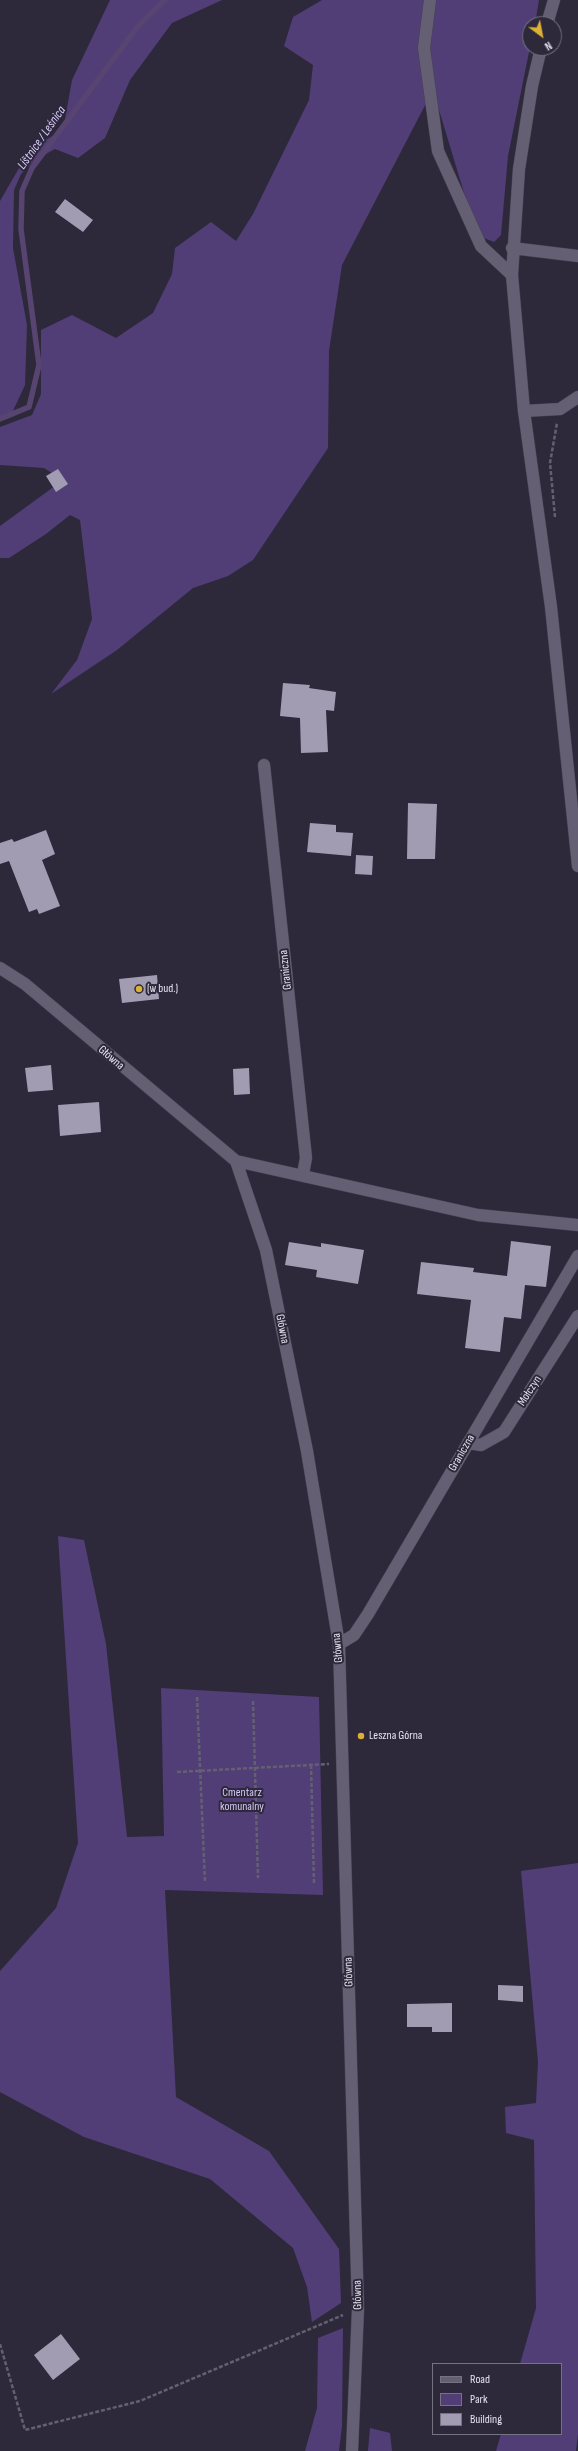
<!DOCTYPE html>
<meta charset="utf-8">
<style>
body{margin:0}
#map{position:relative;width:578px;height:2451px;overflow:hidden;background:#2e283b;font-family:"Sofia Sans Condensed",sans-serif}
canvas{display:block}
.legend{position:absolute;left:432px;top:2363px;width:130px;height:72px;box-sizing:border-box;background:#2e283b;border:1px solid #777282;margin:0;padding:5px 7px;list-style:none;font-size:12px;color:#e4e1ed}
.legend li{display:flex;align-items:center;gap:8px;height:20px}
.legend b{width:20px;border:1px solid #777282}
.north{position:absolute;left:522px;top:16px;width:40px;height:40px;box-sizing:border-box;background:#2e283b;border:1px solid #777282;border-radius:50%;rotate:148deg;font-size:11px;font-weight:700;line-height:16px;text-align:center;color:#e4e1ed}
.north::after{content:'';display:block;margin:auto;width:14px;height:18px;background:#ddb133;clip-path:polygon(50% 0,100% 100%,50% 72%,0 100%)}
</style>
<div id="map">
<canvas width="578" height="2451"></canvas>
<ul class="legend">
<li><b style="height:5px;background:#655f74"></b>Road</li>
<li><b style="height:11px;background:#513e76"></b>Park</li>
<li><b style="height:11px;background:#a29cb3"></b>Building</li>
</ul>
<div class="north">N</div>
</div>
<script>
const context = document.querySelector('canvas').getContext('2d');
context.lineJoin = 'round';
function fill(path, color) { context.fillStyle = color; context.fill(path, 'evenodd'); }
const toPath = rows => new Path2D(rows.map(r => 'M' + r).join(''));
function strokePath(path, color, width, dash) { context.strokeStyle = color; context.lineWidth = width; context.lineCap = dash ? 'butt' : 'round'; context.setLineDash(dash || []); context.stroke(path); }
function label(font, color, halo, rows, align = 'center') {
  context.font = font + ' "Sofia Sans Condensed",sans-serif'; context.lineWidth = 4; context.setLineDash([]); context.textBaseline = 'middle'; context.strokeStyle = halo; context.fillStyle = color; for (const [text, x, y, turn = 0] of rows) {
    context.save(); context.translate(x, y); context.rotate((+turn || 0) * Math.PI / 180); context.textAlign = isNaN(turn) ? turn : align; if (halo) context.strokeText(text, 0, 0); context.fillText(text, 0, 0); context.restore();
  }
}
fill(toPath([
 [110,0,222,0,172,23,130,80,105,138,78,158,55,149,35,160,21,174,14,190,13,248,27,325,25,385,12,413,0,421,0,201,30,149,63,130,72,80],
 [322,0,539,0,535,24,530,24,530,47,508,156,501,235,494,242,484,238,471,216,433,90,342,265,329,351,328,448,253,560,228,576,193,588,117,650,51,694,77,660,92,619,80,520,70,515,46,534,9,558,0,558,0,526,63,480,44,468,0,465,0,427,32,415,41,394,41,330,72,315,116,338,153,313,172,274,175,248,211,222,236,241,253,214,309,100,313,65,284,46,293,17],
 [58,1536,84,1540,106,1644,127,1837,164,1836,161,1688,319,1697,323,1895,165,1890,176,2097,269,2151,339,2249,341,2303,312,2322,307,2287,293,2248,210,2179,84,2137,0,2092,0,1971,56,1908,78,1843],
 [578,1863,578,2434,576,2451,496,2451,501,2434,561,2434,561,2364,520,2364,536,2308,534,2140,506,2133,505,2107,536,2103,538,2062,521,1871],
 [343,2328,342,2426,339,2451,305,2451,317,2408,318,2338],
 [370,2428,390,2433,392,2451,368,2451]
]), '#513e76');
strokePath(toPath([
 [0,419,29,407,39,365,21,229,22,191,32,168,139,25,165,0]
]), '#584470', 5.5);
fill(toPath([
 [65,199,93,220,83,232,55,212],
 [58,469,68,484,56,492,46,476],
 [283,683,310,685,309,688,336,692,334,711,326,710,328,752,301,753,300,718,280,716],
 [408,803,437,804,435,859,407,859],
 [310,823,336,825,336,832,353,833,351,856,307,852],
 [46,830,55,854,42,860,60,906,39,914,37,909,29,912,9,861,0,864,0,843,12,839,14,842],
 [356,855,373,856,372,875,355,874],
 [157,975,159,999,122,1003,119,979],
 [51,1065,53,1090,28,1092,25,1068],
 [249,1068,250,1094,234,1095,233,1069],
 [99,1102,101,1132,60,1136,58,1105],
 [511,1241,551,1246,546,1287,525,1285,521,1319,504,1317,500,1352,465,1348,471,1300,417,1294,421,1262,474,1268,473,1272,507,1276],
 [289,1242,321,1247,321,1243,364,1250,358,1284,316,1277,317,1270,285,1265],
 [498,1985,523,1986,523,2002,498,2000],
 [452,2003,452,2032,432,2032,432,2027,407,2027,407,2004],
 [61,2334,80,2359,53,2380,34,2355]
]), '#a29cb3');
const minor = toPath([
 [430,0,424,48,438,151,481,246,512,275],
 [547,24,554,0],
 [541,48,532,86,519,169,512,275,524,411,551,607,578,866],
 [512,248,578,256],
 [524,411,560,409,578,397],
 [264,765,306,1158,303,1174],
 [0,968,25,984,236,1161,266,1250,307,1451,339,1644,358,2309,352,2451],
 [236,1161,478,1215,578,1225],
 [468,1443,481,1445,504,1432,578,1316],
 [339,1644,354,1635,368,1614,578,1256]
]);
strokePath(minor, '#474352', 13);
strokePath(toPath([
 [555,517,550,463,557,423],
 [197,1697,205,1882],
 [253,1701,258,1878],
 [311,1765,314,1883],
 [177,1772,329,1764],
 [0,2344,25,2430,140,2401,343,2315]
]), '#656071', 2.5, [4, 2]);
strokePath(minor, '#655f74', 12);
for (const [x, y, r, color] of [
 [139,989,4,"#ddb133"],
 [361,1736,4,"#ddb133"]
]) { const dot = new Path2D(); dot.arc(x, y, r, 0, 2 * Math.PI); context.fillStyle = color; context.fill(dot); strokePath(dot, '#2e283b', 1.5); }
label('12px', '#e4e1ed', '#2e283b', [
 ["Graniczna",286,970,-96],
 ["Główna",111,1058,41],
 ["Główna",282,1329,79],
 ["Mołczyn",530,1391,-57],
 ["Graniczna",462,1453,-60],
 ["Główna",338,1648,-95],
 ["Główna",349,1972,-92],
 ["Główna",358,2295,-91]
]);
label('12px', '#e4e1ed', '#2e283b', [
 ["(w bud.)",147,989],
 ["Leszna Górna",369,1736]
], 'left');
label('12px', '#d4c7f5', '#2e283b', [
 ["Cmentarz",242,1793],
 ["komunalny",242,1807]
]);
label('italic 13px', '#dbcefc', '#2e283b', [
 ["Líštnice / Leśnica",42,138,-55]
]);
</script>
